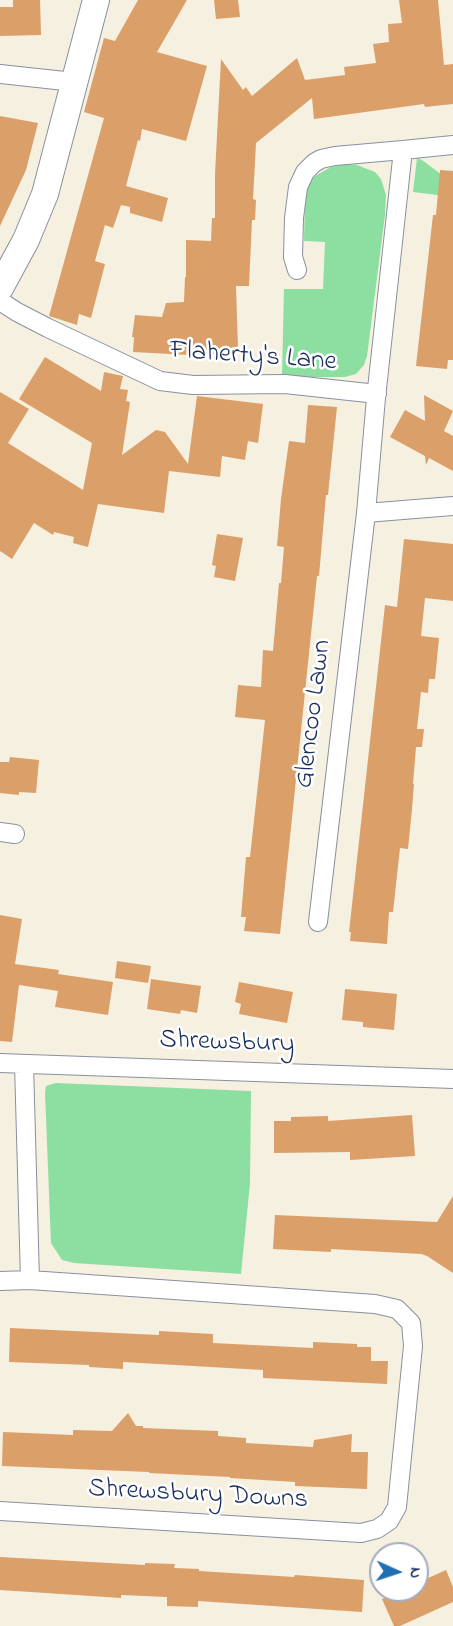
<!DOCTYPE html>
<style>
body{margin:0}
#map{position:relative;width:453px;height:1626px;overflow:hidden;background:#f6f0e0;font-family:"Indie Flower",sans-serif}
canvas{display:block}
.north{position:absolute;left:369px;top:1542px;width:60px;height:60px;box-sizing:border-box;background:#fff;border:2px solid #a4acbf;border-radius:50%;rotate:93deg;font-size:16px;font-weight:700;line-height:24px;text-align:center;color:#1b2f5e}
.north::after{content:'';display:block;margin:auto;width:21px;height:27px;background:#1f6fb2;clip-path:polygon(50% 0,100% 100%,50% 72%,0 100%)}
</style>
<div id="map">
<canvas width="453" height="1626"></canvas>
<div class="north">N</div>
</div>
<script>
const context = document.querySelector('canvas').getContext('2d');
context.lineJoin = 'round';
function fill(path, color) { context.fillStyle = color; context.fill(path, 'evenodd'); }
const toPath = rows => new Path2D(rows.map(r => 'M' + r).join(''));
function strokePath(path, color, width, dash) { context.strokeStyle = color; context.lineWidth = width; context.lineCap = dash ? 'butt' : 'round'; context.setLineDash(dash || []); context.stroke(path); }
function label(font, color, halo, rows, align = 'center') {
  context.font = font + ' "Indie Flower",sans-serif'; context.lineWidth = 5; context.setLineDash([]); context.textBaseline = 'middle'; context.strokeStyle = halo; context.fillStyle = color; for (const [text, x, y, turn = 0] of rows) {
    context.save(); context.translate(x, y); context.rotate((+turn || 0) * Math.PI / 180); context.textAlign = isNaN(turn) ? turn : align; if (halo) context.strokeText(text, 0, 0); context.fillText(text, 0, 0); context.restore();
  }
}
fill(toPath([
 [417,158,422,160,442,175,453,197,413,192],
 [347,164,357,165,375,172,381,179,386,195,385,215,367,356,364,365,356,374,345,377,282,377,284,289,323,289,325,242,304,241,305,198,308,187,314,177,322,172,331,167],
 [56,1083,251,1091,250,1183,241,1274,74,1263,62,1260,51,1243,45,1093,46,1086]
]), '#8cdfa0');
fill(toPath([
 [13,0,40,0,41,35,0,36,0,7,13,7],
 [138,0,187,0,157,52,207,66,186,141,142,129,140,141,138,140,126,186,168,198,162,222,130,213,130,207,121,205,113,228,105,225,95,261,105,264,91,318,79,314,77,325,49,316,104,118,84,112,104,38,115,41],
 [214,0,238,0,240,17,216,19],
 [399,0,438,0,444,65,453,64,453,104,425,107,424,104,314,119,312,98,256,143,253,199,256,200,255,220,252,220,249,286,236,286,238,349,224,350,222,354,189,355,133,352,134,337,132,337,135,315,162,317,166,303,184,302,185,277,186,277,186,240,211,241,212,218,215,218,215,174,221,59,243,90,246,87,252,96,297,58,305,80,345,75,344,67,376,63,373,44,389,42,388,24,402,23],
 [0,116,38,123,26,170,0,226],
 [440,170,453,171,453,360,448,360,447,369,416,366,433,215,436,215],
 [45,357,101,391,104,372,123,376,120,389,128,390,126,401,130,402,122,455,156,430,165,432,188,464,197,396,263,404,258,443,248,441,245,460,222,456,220,477,169,471,164,513,98,504,88,547,73,543,74,537,54,532,53,535,34,523,12,559,0,551,0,392,29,409,8,443,83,490,92,443,19,399],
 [424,395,453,411,444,431,453,436,453,471,429,458,426,465,425,456,390,437,405,410,425,421],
 [308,405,337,407,328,495,326,495,319,576,317,576,280,934,244,931,246,917,241,917,246,857,250,857,265,720,235,717,238,685,261,687,263,650,273,651,279,583,281,583,284,547,277,546,281,499,289,441,305,443],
 [217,534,243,538,235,581,214,577,216,566,212,565],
 [404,539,453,544,453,601,425,598,421,636,439,638,435,679,429,679,428,693,421,692,417,729,424,729,422,747,416,747,413,784,414,784,412,809,408,849,400,848,393,912,389,912,387,944,350,941,351,932,349,932,385,605,397,607],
 [10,757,39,760,36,793,19,792,19,795,0,793,0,762,9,762],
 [0,915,22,919,15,964,59,970,58,974,113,982,108,1015,55,1007,58,991,19,985,12,1042,0,1041],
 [117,961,151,966,148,983,115,978],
 [151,979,201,986,197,1013,181,1010,180,1014,147,1009],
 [239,982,293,992,287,1023,239,1014,241,1004,235,1002],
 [345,989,397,994,394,1030,363,1027,363,1022,342,1020],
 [412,1115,415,1156,350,1160,350,1152,274,1153,274,1121,291,1121,291,1117,328,1116,328,1121],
 [453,1196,453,1273,427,1256,421,1254,331,1249,331,1252,273,1249,275,1215,437,1222],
 [10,1328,159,1335,159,1331,213,1334,213,1343,313,1348,313,1342,357,1344,357,1347,371,1347,371,1361,388,1361,387,1384,263,1378,263,1370,123,1362,123,1369,89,1367,89,1365,9,1362],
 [128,1413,136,1426,143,1426,143,1428,218,1431,218,1436,246,1438,246,1443,313,1447,314,1440,352,1434,351,1452,368,1452,367,1489,295,1486,295,1482,230,1478,230,1477,149,1473,149,1472,2,1466,3,1432,73,1435,73,1430,112,1431],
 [0,1557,145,1565,145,1563,175,1564,174,1568,199,1569,199,1571,294,1577,295,1575,364,1580,362,1612,198,1601,198,1607,167,1606,167,1597,121,1595,121,1598,0,1590],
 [446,1570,453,1587,453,1602,400,1626,394,1626,382,1599,402,1590,417,1590,417,1583]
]), '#db9f69');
const street = toPath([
 [0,74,74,82],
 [453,145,403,150,376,398,366,513,453,506],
 [297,270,293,257,294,218,298,187,305,172,314,163,321,159,335,156,403,150],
 [0,301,17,312,48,328,160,381,193,385,285,384,377,394],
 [0,832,15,834],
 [318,922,366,513],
 [0,1063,453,1079],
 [24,1064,30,1280],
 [0,1281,30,1280,375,1304,397,1309,411,1323,413,1346,397,1507,389,1521,377,1529,361,1533,0,1511]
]);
const secondary = toPath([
 [0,288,26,240,45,194,96,0]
]);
strokePath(street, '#88909f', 20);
strokePath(secondary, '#88909f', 28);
strokePath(street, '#fff', 18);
strokePath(secondary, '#fff', 26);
label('27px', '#1b2f5e', '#fff', [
 ["Flaherty's Lane",253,358,4],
 ["Glencoo Lawn",315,714,-83],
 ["Shrewsbury",227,1044,2],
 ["Shrewsbury Downs",198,1496,3]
]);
</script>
